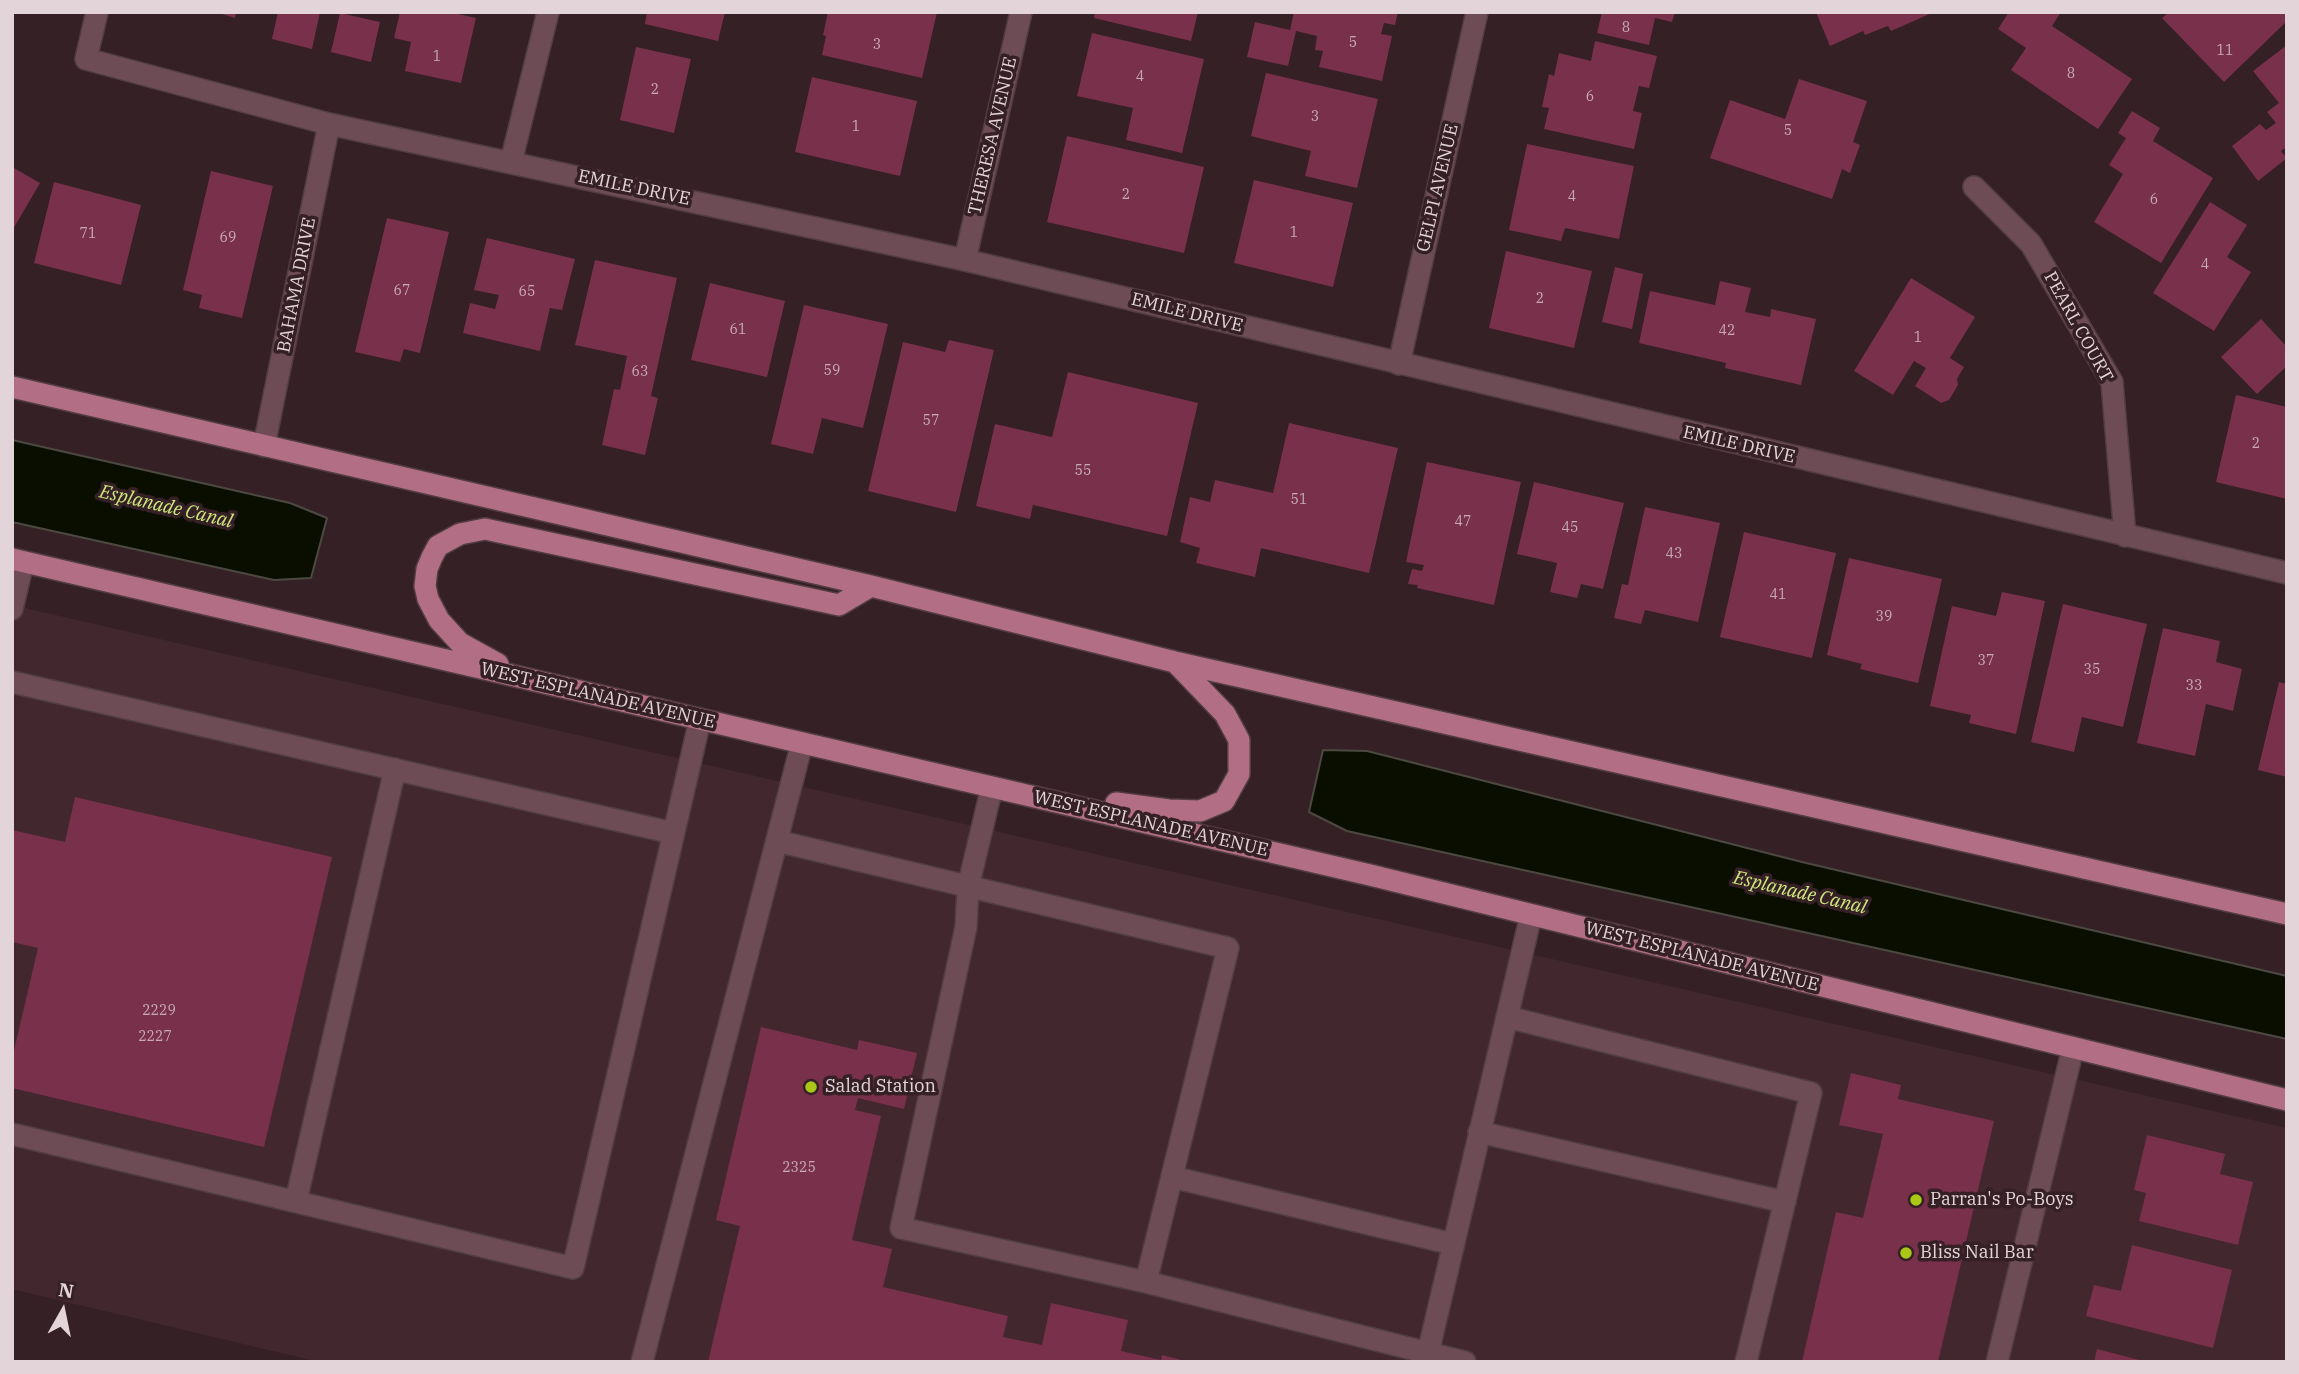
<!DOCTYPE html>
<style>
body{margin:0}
#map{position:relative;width:2299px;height:1374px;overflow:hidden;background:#352026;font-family:"IBM Plex Serif",serif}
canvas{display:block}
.frame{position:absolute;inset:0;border:14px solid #e2d4d8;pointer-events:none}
.north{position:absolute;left:28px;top:1276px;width:70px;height:70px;-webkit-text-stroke:5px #352026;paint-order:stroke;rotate:9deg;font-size:19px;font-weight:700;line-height:28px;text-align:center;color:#e2d4d8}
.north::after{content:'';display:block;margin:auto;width:24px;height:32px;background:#e2d4d8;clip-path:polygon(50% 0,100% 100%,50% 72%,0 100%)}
</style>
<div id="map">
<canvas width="2299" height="1374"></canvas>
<div class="frame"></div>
<div class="north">N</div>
</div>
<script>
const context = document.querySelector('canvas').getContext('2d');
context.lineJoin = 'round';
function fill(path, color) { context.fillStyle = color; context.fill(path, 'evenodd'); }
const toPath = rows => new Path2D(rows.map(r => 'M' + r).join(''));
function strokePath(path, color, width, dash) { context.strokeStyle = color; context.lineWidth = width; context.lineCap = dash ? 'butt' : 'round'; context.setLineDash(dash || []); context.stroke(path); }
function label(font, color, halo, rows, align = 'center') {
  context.font = font + ' "IBM Plex Serif",serif'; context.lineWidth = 7; context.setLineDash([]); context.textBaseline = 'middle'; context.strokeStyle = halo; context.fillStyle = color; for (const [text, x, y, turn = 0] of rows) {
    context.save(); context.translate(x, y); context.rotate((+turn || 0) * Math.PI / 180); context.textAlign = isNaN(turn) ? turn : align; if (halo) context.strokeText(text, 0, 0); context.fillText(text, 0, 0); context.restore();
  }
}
fill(toPath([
 [12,605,2287,1128,2287,1362,319,1362,12,1289]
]), '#42272f');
const water = toPath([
 [12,440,290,503,327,518,311,578,274,580,12,522,12,440],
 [1323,750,1367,751,1802,862,2287,976,2287,1039,1347,831,1309,812,1323,750]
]);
fill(water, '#0a0e00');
strokePath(water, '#4b4941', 2);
fill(toPath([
 [216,12,236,12,235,18],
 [278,12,320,12,312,49,272,39],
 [400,12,449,12,476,18,461,83,405,71,411,42,394,38],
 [647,12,725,12,718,41,645,24],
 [828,12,937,12,922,78,822,55,826,36,823,35],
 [1095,12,1198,12,1191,41,1094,18],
 [1294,12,1398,12,1395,25,1384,23,1381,34,1392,36,1382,81,1319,67,1323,51,1315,50,1317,36,1296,31,1288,66,1247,57,1255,22,1290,30],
 [1602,12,1675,12,1672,22,1655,18,1649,45,1597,33],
 [1816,12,1934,12,1891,31,1888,26,1865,35,1863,31,1830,46],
 [2009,12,2061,12,2052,26,2132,79,2098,129,2011,70,2026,48,1998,29],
 [2169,12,2287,12,2287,21,2224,82,2162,18],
 [340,13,380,22,371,62,331,52],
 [1092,33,1204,59,1182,153,1126,140,1133,108,1077,96],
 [1595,41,1657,56,1649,88,1639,86,1633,111,1642,113,1634,149,1544,129,1549,108,1542,107,1549,74,1554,76,1559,53,1591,61],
 [2287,45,2287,147,2281,151,2287,158,2258,181,2232,146,2260,124,2266,130,2276,123,2267,112,2279,103,2253,71],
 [636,47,691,59,674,133,620,120],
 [1266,73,1378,99,1357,188,1305,176,1311,151,1251,136],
 [812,77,917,101,900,176,795,152],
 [1799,79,1867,101,1853,142,1860,145,1850,173,1842,169,1832,199,1710,158,1730,100,1785,119],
 [2132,111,2160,128,2153,141,2213,178,2161,263,2094,222,2123,174,2109,165,2126,138,2118,133],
 [1067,136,1204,167,1184,253,1047,222],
 [1527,144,1634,166,1619,239,1565,228,1561,241,1509,230],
 [12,167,40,183,12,231],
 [211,171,273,186,242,318,199,308,202,295,183,290],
 [1254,180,1353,203,1333,287,1234,263],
 [54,182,141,205,121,285,34,263],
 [2210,202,2247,225,2227,257,2251,272,2214,331,2153,293],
 [387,218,449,232,420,353,404,349,400,362,355,352],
 [487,238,575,259,562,310,550,308,540,351,463,333,470,303,495,309,499,295,474,290],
 [1506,251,1592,271,1574,348,1489,328],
 [595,260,677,278,651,396,658,398,645,455,602,445,614,389,620,390,627,356,575,345],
 [1615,267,1643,274,1632,329,1602,322],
 [1911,278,1975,317,1950,358,1964,367,1957,379,1958,385,1949,400,1941,403,1915,386,1926,368,1914,361,1893,395,1854,371],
 [1720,281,1751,288,1745,312,1770,317,1771,309,1816,319,1801,385,1725,368,1726,363,1639,343,1650,291,1715,305],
 [710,283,785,301,767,377,691,360],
 [804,305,888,324,863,428,822,418,813,454,771,444],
 [2261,319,2287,347,2287,366,2257,394,2221,357],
 [949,340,994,350,956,512,868,491,903,342,945,352],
 [1068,372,1198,403,1167,536,1033,505,1030,519,976,506,995,424,1052,437],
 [2236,395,2287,407,2287,499,2216,482],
 [1289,423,1398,448,1369,573,1261,548,1255,577,1196,563,1200,548,1180,542,1190,497,1210,502,1215,480,1273,493],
 [1427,462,1521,482,1494,605,1417,588,1418,585,1408,584,1412,569,1422,571,1424,565,1406,562],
 [1534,482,1624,503,1603,589,1581,584,1577,598,1550,592,1557,563,1517,554],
 [1645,507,1720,523,1698,622,1645,610,1641,624,1614,618,1622,584,1628,585],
 [1744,532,1836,553,1812,658,1720,637],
 [1849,558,1942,579,1918,683,1860,669,1862,664,1827,655],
 [2002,592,2045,601,2016,734,1969,723,1971,715,1930,706,1952,606,1996,616],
 [2063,604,2147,624,2123,727,2082,717,2074,752,2031,742],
 [2163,628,2220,641,2216,662,2242,669,2233,711,2206,704,2195,756,2137,743],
 [2279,682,2287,684,2287,777,2258,770],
 [75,797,332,857,264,1147,12,1088,12,1059,38,948,12,942,12,830,65,842],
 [761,1027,857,1050,859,1040,917,1053,904,1109,858,1098,855,1110,881,1116,852,1240,892,1249,883,1287,1008,1316,1003,1337,1042,1345,1051,1303,1128,1320,1121,1351,1161,1360,1162,1355,1189,1362,708,1362,740,1226,716,1220],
 [1851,1073,1901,1085,1898,1099,1994,1121,1938,1362,1802,1362,1836,1212,1863,1218,1883,1134,1839,1125],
 [2147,1135,2225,1154,2220,1174,2253,1182,2238,1245,2139,1221,2146,1193,2134,1190],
 [2132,1245,2232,1270,2213,1348,2086,1316,2094,1285,2121,1291],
 [2097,1349,2143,1361,2142,1362,2094,1362]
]), '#79304b');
const minor = toPath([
 [97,12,86,59,329,124,965,260,2287,573],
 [511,162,548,12],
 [1974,187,2031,244,2112,382,2125,536],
 [965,260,1021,12],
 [1399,364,1477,12],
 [264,446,329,124],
 [12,609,23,562],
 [12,682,673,833],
 [992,787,968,887,966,927,901,1228,1146,1282],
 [777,841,1228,948,1146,1282,1428,1353],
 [1507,1017,1811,1093,1746,1362],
 [1479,1132,1785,1202],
 [12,1134,573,1268,700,720],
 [1172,1177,1453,1244],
 [296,1201,395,769],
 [642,1362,802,743],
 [1465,1362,1428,1353,1531,915],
 [1997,1362,2073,1048]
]);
const major = toPath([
 [12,387,871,586,1175,662,2287,914],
 [12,559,1370,875,2287,1100],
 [498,664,460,643,439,620,428,599,425,586,427,569,432,557,438,546,460,534,485,529,839,605,871,586],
 [1116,803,1169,810,1200,811,1224,801,1239,774,1239,740,1225,714,1175,662]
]);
strokePath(minor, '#513d42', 24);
strokePath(major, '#513d42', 24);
strokePath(minor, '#6d4c56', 21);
strokePath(major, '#b26e84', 21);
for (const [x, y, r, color] of [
 [811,1087,7,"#aac717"],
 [1916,1200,7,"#aac717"],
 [1906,1253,7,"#aac717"]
]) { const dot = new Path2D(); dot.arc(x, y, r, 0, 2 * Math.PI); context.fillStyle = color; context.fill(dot); strokePath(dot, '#352026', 2.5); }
label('14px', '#c8abb5', null, [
 ["8",1626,28],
 ["5",1353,43],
 ["3",877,45],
 ["11",2225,51],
 ["1",437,57],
 ["8",2071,74],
 ["4",1140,77],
 ["2",655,90],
 ["6",1590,97],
 ["3",1315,117],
 ["1",856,127],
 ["5",1788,131],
 ["2",1126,195],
 ["4",1572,197],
 ["6",2154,200],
 ["1",1294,233],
 ["71",88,234],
 ["69",228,238],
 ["4",2205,265],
 ["67",402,291],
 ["65",527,292],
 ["2",1540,299],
 ["61",738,330],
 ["42",1727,331],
 ["1",1918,338],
 ["59",832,371],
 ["63",640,372],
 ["57",931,421],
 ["2",2256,444],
 ["55",1083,471],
 ["51",1299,500],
 ["47",1463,522],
 ["45",1570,528],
 ["43",1674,554],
 ["41",1778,595],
 ["39",1884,617],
 ["37",1986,661],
 ["35",2092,670],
 ["33",2194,686],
 ["2229",159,1011],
 ["2227",155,1037],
 ["2325",799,1168]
]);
label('18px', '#e2d4d8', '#352026', [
 ["THERESA AVENUE",993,136,-77],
 ["EMILE DRIVE",634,188,12],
 ["GELPI AVENUE",1438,188,-77],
 ["BAHAMA DRIVE",297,285,-79],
 ["EMILE DRIVE",1187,313,14],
 ["PEARL COURT",2078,327,61],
 ["EMILE DRIVE",1739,445,13],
 ["WEST ESPLANADE AVENUE",598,696,13],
 ["WEST ESPLANADE AVENUE",1151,824,13],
 ["WEST ESPLANADE AVENUE",1702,957,14]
]);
label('18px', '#e2d4d8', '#352026', [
 ["Salad Station",825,1087],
 ["Parran's Po-Boys",1930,1200],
 ["Bliss Nail Bar",1920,1253]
], 'left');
label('italic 19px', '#cfe87c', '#352026', [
 ["Esplanade Canal",166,507,13],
 ["Esplanade Canal",1800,893,13]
]);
</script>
